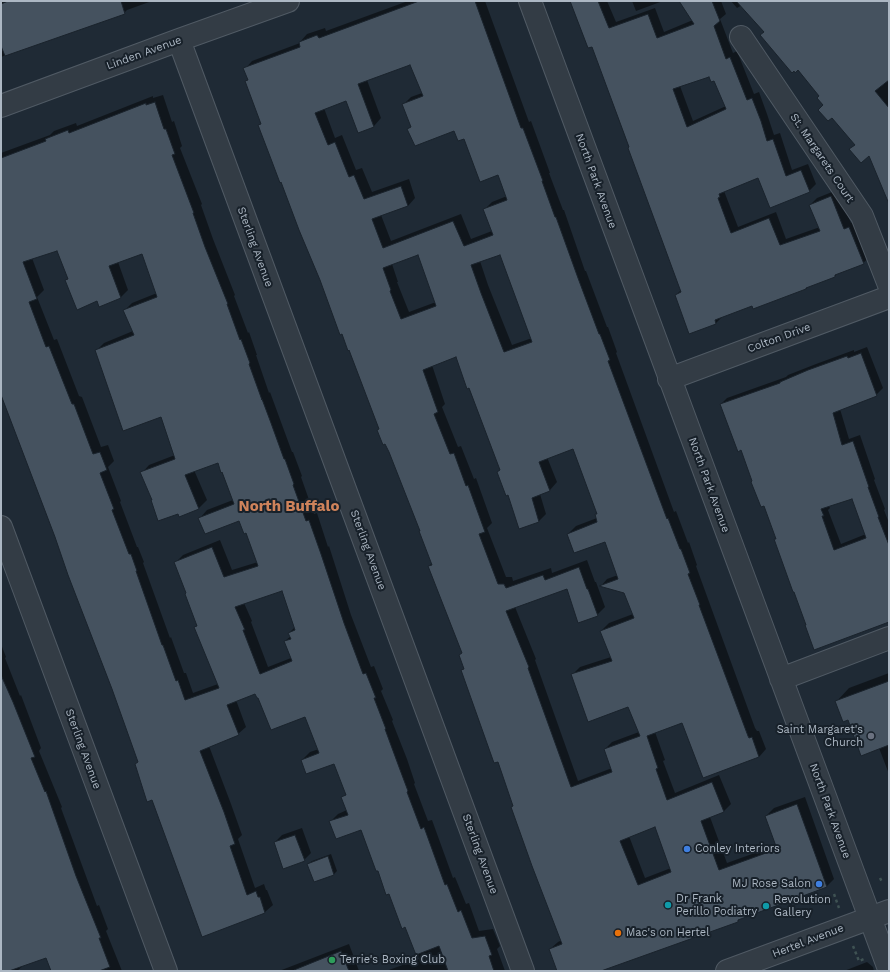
<!DOCTYPE html>
<style>
body{margin:0}
#map{position:relative;width:890px;height:972px;overflow:hidden;background:#1f2a35;font-family:"Work Sans",sans-serif}
canvas{display:block}
.frame{position:absolute;inset:0;border:2px solid #acb7c3;pointer-events:none}
</style>
<div id="map">
<canvas width="890" height="972"></canvas>
<div class="frame"></div>
</div>
<script>
const context = document.querySelector('canvas').getContext('2d');
context.lineJoin = 'round';
function fill(path, color) { context.fillStyle = color; context.fill(path, 'evenodd'); }
const toPath = rows => new Path2D(rows.map(r => 'M' + r).join(''));
function strokePath(path, color, width, dash) { context.strokeStyle = color; context.lineWidth = width; context.lineCap = dash ? 'butt' : 'round'; context.setLineDash(dash || []); context.stroke(path); }
function label(font, color, halo, rows, align = 'center') {
  context.font = font + ' "Work Sans",sans-serif'; context.lineWidth = 4; context.setLineDash([]); context.textBaseline = 'middle'; context.strokeStyle = halo; context.fillStyle = color; for (const [text, x, y, turn = 0] of rows) {
    context.save(); context.translate(x, y); context.rotate((+turn || 0) * Math.PI / 180); context.textAlign = isNaN(turn) ? turn : align; if (halo) context.strokeText(text, 0, 0); context.fillText(text, 0, 0); context.restore();
  }
}
fill(toPath([
 [1,1,152,1,127,10,124,13,32,45,1,57],
 [408,1,485,1,529,122,531,121,550,173,549,173,563,210,564,210,585,271,586,271,607,327,608,327,617,352,616,353,674,512,676,511,688,543,689,542,697,565,696,566,755,728,757,731,759,731,766,749,759,757,683,722,655,732,665,760,663,761,675,793,719,775,731,804,724,811,710,817,727,863,777,845,766,816,774,808,805,797,834,879,827,886,740,918,738,921,598,971,558,971,550,949,558,942,562,940,512,807,514,805,498,760,462,670,465,668,460,655,463,652,429,566,432,563,421,530,390,451,378,430,380,428,350,349,259,125,262,123,246,81,248,79,245,69,252,61,300,43,300,42,307,34,325,28,326,31],
 [410,64,422,93,411,97,403,105,412,126,408,129,454,129,465,138,499,174,507,196,492,202,484,210,492,231,471,239,461,214,391,241,381,215,408,206,415,198,409,179,372,192,362,168,356,170,342,135,335,138,324,108,347,100,359,132,374,126,381,118,367,80],
 [500,253,532,338,512,345,488,285,480,261],
 [418,254,436,302,409,312,397,282,398,282,392,264],
 [456,356,501,469,498,472,509,493,539,521,546,514,540,494,550,490,557,482,547,457,573,448,598,513,596,514,597,518,576,526,568,534,605,541,618,575,607,579,601,586,625,593,633,614,609,623,601,631,611,657,580,667,572,675,629,705,639,732,612,742,605,749,612,768,578,781,535,660,536,659,515,607,567,588,597,615,605,607,596,582,595,582,587,560,552,573,551,568,513,581,512,577,506,577,487,528,492,523,476,478,474,479,461,446,458,447,442,407,445,404,432,365],
 [655,826,671,868,645,878,629,836],
 [571,1,607,1,616,22,655,8,664,32,693,20,696,1,721,1,726,14,720,19,733,53,737,51,754,94,759,92,767,114,774,135,780,133,792,170,808,164,816,184,809,191,759,177,724,191,738,227,776,212,786,239,820,227,810,205,817,198,837,190,851,223,856,221,870,257,863,263,838,273,835,276,809,286,806,289,753,305,723,316,716,323,690,333,676,295,681,290,592,46],
 [709,76,715,80,726,106,693,121,680,86],
 [632,1,663,1,636,11],
 [731,1,889,1,889,172,869,155,856,144,824,105,820,96,765,31,742,5,737,8],
 [163,95,172,122,174,121,182,146,180,148,202,204,201,205,213,239,235,295,234,296,248,333,249,332,257,355,256,355,269,393,270,392,292,452,293,452,302,476,301,477,314,514,317,513,328,547,329,546,351,615,371,667,374,666,383,689,381,691,393,720,392,721,407,759,415,783,414,784,428,821,432,820,453,878,455,877,466,904,469,903,479,931,493,929,500,946,497,949,505,971,386,971,419,959,406,926,389,893,362,828,330,822,338,814,347,810,343,797,346,794,335,763,302,760,310,752,319,749,306,716,256,693,236,700,246,727,238,734,209,746,231,804,242,835,238,839,255,888,264,884,266,890,267,890,273,905,265,912,203,935,152,799,136,764,139,761,56,535,4,401,3,401,1,396,1,153,50,135,54,131,76,123,77,126,153,96,153,98],
 [58,249,69,278,66,280,98,300,120,298,128,290,118,262,142,253,157,293,132,303,124,311,133,331,104,343,96,351,162,416,175,455,149,465,142,473,153,500,179,512,180,516,199,508,207,500,194,470,218,462,233,500,207,510,200,518,240,520,247,532,258,562,232,570,220,540,183,555,176,562,187,593,197,625,196,627,218,684,193,693,186,673,184,673,171,637,170,638,143,563,144,562,138,547,137,547,120,502,121,501,108,467,114,461,108,445,101,447,82,397,79,396,57,339,54,340,37,297,44,290,32,258],
 [282,590,295,627,289,633,291,636,285,641,291,658,268,667,251,622,252,621,244,603],
 [867,347,883,388,876,395,840,409,849,439,860,435,875,479,874,480,885,509,884,510,889,523,889,612,777,538,742,449,721,404,727,398,786,377,788,375,816,364,854,350,854,352],
 [852,497,866,534,841,544,828,510,830,508,829,506],
 [1,644,6,657,5,658,20,696,21,695,41,748,39,751,62,807,61,808,97,906,99,905,108,929,106,931,122,971,52,971,47,956,25,964,17,971,1,971],
 [889,673,889,774,879,748,848,719,836,702,849,688],
 [302,828,311,853,304,860,275,842,282,835],
 [331,854,337,871,334,874,314,881,308,864,312,861],
 [349,944,359,971,279,971],
 [867,962,873,967,874,971,844,971]
]), '#0007');
const building = toPath([
 [8,1,121,1,125,14,5,56,1,46,1,4,8,1],
 [419,1,475,1,521,128,523,128,543,181,542,181,555,217,556,217,578,278,599,334,600,334,610,360,608,361,667,519,668,518,680,549,681,549,690,573,688,574,700,605,699,605,748,736,749,738,752,737,759,757,703,778,682,723,647,736,658,768,656,769,667,800,712,782,724,812,701,821,719,870,777,849,765,816,797,804,827,887,738,920,738,922,601,971,557,971,549,949,562,944,532,866,511,807,513,806,498,762,494,763,461,670,464,669,459,655,462,653,428,566,432,565,419,531,420,531,389,452,385,444,383,445,377,430,379,429,349,350,348,351,342,334,340,335,320,280,299,230,281,182,280,183,271,159,258,125,261,124,245,81,248,80,243,68,300,47,299,42,317,35,319,38,419,1],
 [410,65,423,96,402,104,411,127,407,129,415,146,454,131,458,141,464,139,480,182,498,175,507,200,483,209,493,235,464,246,453,221,383,248,372,219,408,206,401,186,364,199,354,175,349,177,335,142,328,145,315,113,346,101,358,133,374,127,358,84,410,65],
 [418,255,436,306,401,319,390,291,391,290,383,268,418,255],
 [500,255,532,342,504,352,481,293,471,265,500,255],
 [456,357,467,389,469,388,500,470,497,472,506,496,508,495,519,529,539,522,532,498,550,491,539,462,573,449,597,514,595,514,597,522,567,534,574,553,605,542,618,579,599,586,624,593,634,618,600,631,612,661,571,674,588,722,628,707,640,736,604,749,612,772,571,787,528,668,529,667,506,611,567,589,578,623,598,616,588,589,587,589,579,567,545,580,543,575,506,588,504,584,498,584,479,534,485,532,468,485,466,486,454,453,450,454,434,414,438,412,423,370,456,357],
 [655,827,671,872,638,885,620,841,655,827],
 [570,1,598,1,609,28,648,14,657,38,694,24,679,1,712,1,720,21,714,26,726,59,730,57,747,100,752,98,761,121,767,141,773,139,786,176,801,170,810,192,770,208,758,178,719,194,720,197,718,198,731,233,769,218,780,245,820,231,809,205,831,196,844,229,849,227,864,264,835,275,835,277,806,288,806,289,753,309,752,306,715,320,716,324,689,334,675,295,681,292,638,175,628,148,629,147,592,47,588,48,570,1],
 [709,77,711,82,714,81,726,109,687,127,673,89,709,77],
 [736,1,889,1,889,80,875,91,889,108,889,204,869,156,861,163,849,149,855,145,832,118,828,121,818,110,823,105,817,98,819,96,798,70,795,73,794,71,792,73,760,35,764,32,736,1],
 [155,102,164,129,166,129,175,154,172,155,194,213,193,213,205,247,228,304,227,304,240,340,241,339,250,363,249,364,262,400,262,399,271,423,284,459,285,459,294,484,293,485,306,521,309,520,321,554,344,623,363,674,366,673,376,698,374,698,386,729,385,729,399,767,408,791,407,792,421,829,424,827,445,885,447,884,458,912,461,910,472,938,485,936,492,955,489,956,494,971,448,971,439,946,416,955,405,927,402,929,389,894,386,895,378,871,376,871,361,830,336,839,329,821,348,815,341,797,346,795,334,764,306,774,301,760,319,753,305,717,271,730,258,698,257,698,255,694,227,705,239,735,200,751,224,812,235,844,230,846,247,895,256,891,258,897,260,897,265,913,202,937,152,800,147,802,135,764,138,762,112,689,68,575,55,537,1,395,1,158,46,141,45,139,68,130,69,133,146,103,146,105,155,102],
 [57,251,68,279,65,280,77,310,97,301,99,307,121,298,109,266,142,254,157,297,123,310,134,335,95,350,123,431,161,417,175,459,140,472,152,500,151,500,158,521,178,514,179,517,199,509,185,475,218,463,221,473,222,472,234,504,198,518,205,534,239,521,244,534,246,533,258,566,224,577,212,547,174,562,186,593,185,594,197,626,194,627,219,688,185,700,178,680,176,681,163,645,162,645,136,571,137,571,131,554,129,554,112,510,114,509,100,473,107,470,100,452,93,454,74,404,72,404,49,346,46,347,29,302,37,299,23,262,57,251],
 [282,591,295,630,288,633,291,639,284,641,292,661,260,674,243,630,245,630,235,607,282,591],
 [861,353,877,396,833,413,842,445,853,441,869,487,868,487,879,517,878,517,889,545,889,622,814,650,805,625,806,625,794,592,793,592,774,539,776,539,764,506,761,507,751,482,752,481,741,450,738,452,720,404,780,383,780,382,808,370,847,356,848,358,861,353],
 [852,499,866,538,834,550,822,516,824,516,821,509,852,499],
 [1,675,13,702,35,757,31,758,45,792,46,791,76,876,101,938,99,938,110,967,99,971,51,971,46,958,9,971,1,971,1,675],
 [889,681,889,745,861,756,848,720,843,722,835,701,889,681],
 [295,835,305,861,283,869,274,842,295,835],
 [328,856,334,875,314,882,307,864,328,856],
 [341,951,349,971,294,971,294,970,341,951]
]);
fill(building, '#45525f');
strokePath(building, '#1a232c', 1);
const minor = toPath([
 [530,1,889,969],
 [741,37,862,216,889,285],
 [179,40,523,971],
 [1,106,179,40,288,1],
 [669,379,889,297],
 [1,527,166,971],
 [781,679,889,638],
 [727,971,889,911]
]);
strokePath(minor, '#505a64', 24);
strokePath(toPath([
 [880,878,882,882],
 [834,894,839,908],
 [853,946,859,961,864,959]
]), '#3f5253', 2.5, [3, 3]);
strokePath(minor, '#333c45', 22);
for (const [x, y, r, color] of [
 [871,736,4,"#6b7280"],
 [687,849,4,"#3f7fe0"],
 [819,884,4,"#3f7fe0"],
 [668,905,4,"#0f9aa8"],
 [766,906,4,"#0f9aa8"],
 [618,933,4,"#e8710a"],
 [332,960,4,"#2e9e5b"]
]) { const dot = new Path2D(); dot.arc(x, y, r, 0, 2 * Math.PI); context.fillStyle = color; context.fill(dot); strokePath(dot, '#18212a', 1.5); }
label('11px', '#acb7c3', '#18212a', [
 ["Linden Avenue",144,53,-20],
 ["St. Margarets Court",822,158,56],
 ["North Park Avenue",596,181,70],
 ["Sterling Avenue",255,247,70],
 ["Colton Drive",779,338,-20],
 ["North Park Avenue",709,485,70],
 ["Sterling Avenue",368,550,70],
 ["Sterling Avenue",83,749,70],
 ["North Park Avenue",830,811,70],
 ["Sterling Avenue",480,854,70],
 ["Hertel Avenue",808,941,-21]
]);
label('11px', '#acb7c3', '#18212a', [
 ["Saint Margaret's",863,730,"right"],
 ["Church",863,743,"right"],
 ["Conley Interiors",695,849],
 ["MJ Rose Salon",811,884,"right"],
 ["Dr Frank",676,899],
 ["Perillo Podiatry",676,912],
 ["Revolution",774,900],
 ["Gallery",774,913],
 ["Mac's on Hertel",626,933],
 ["Terrie's Boxing Club",340,960]
], 'left');
label('bold 15px', '#cf835b', '#18212a', [
 ["North Buffalo",289,507]
]);
</script>
